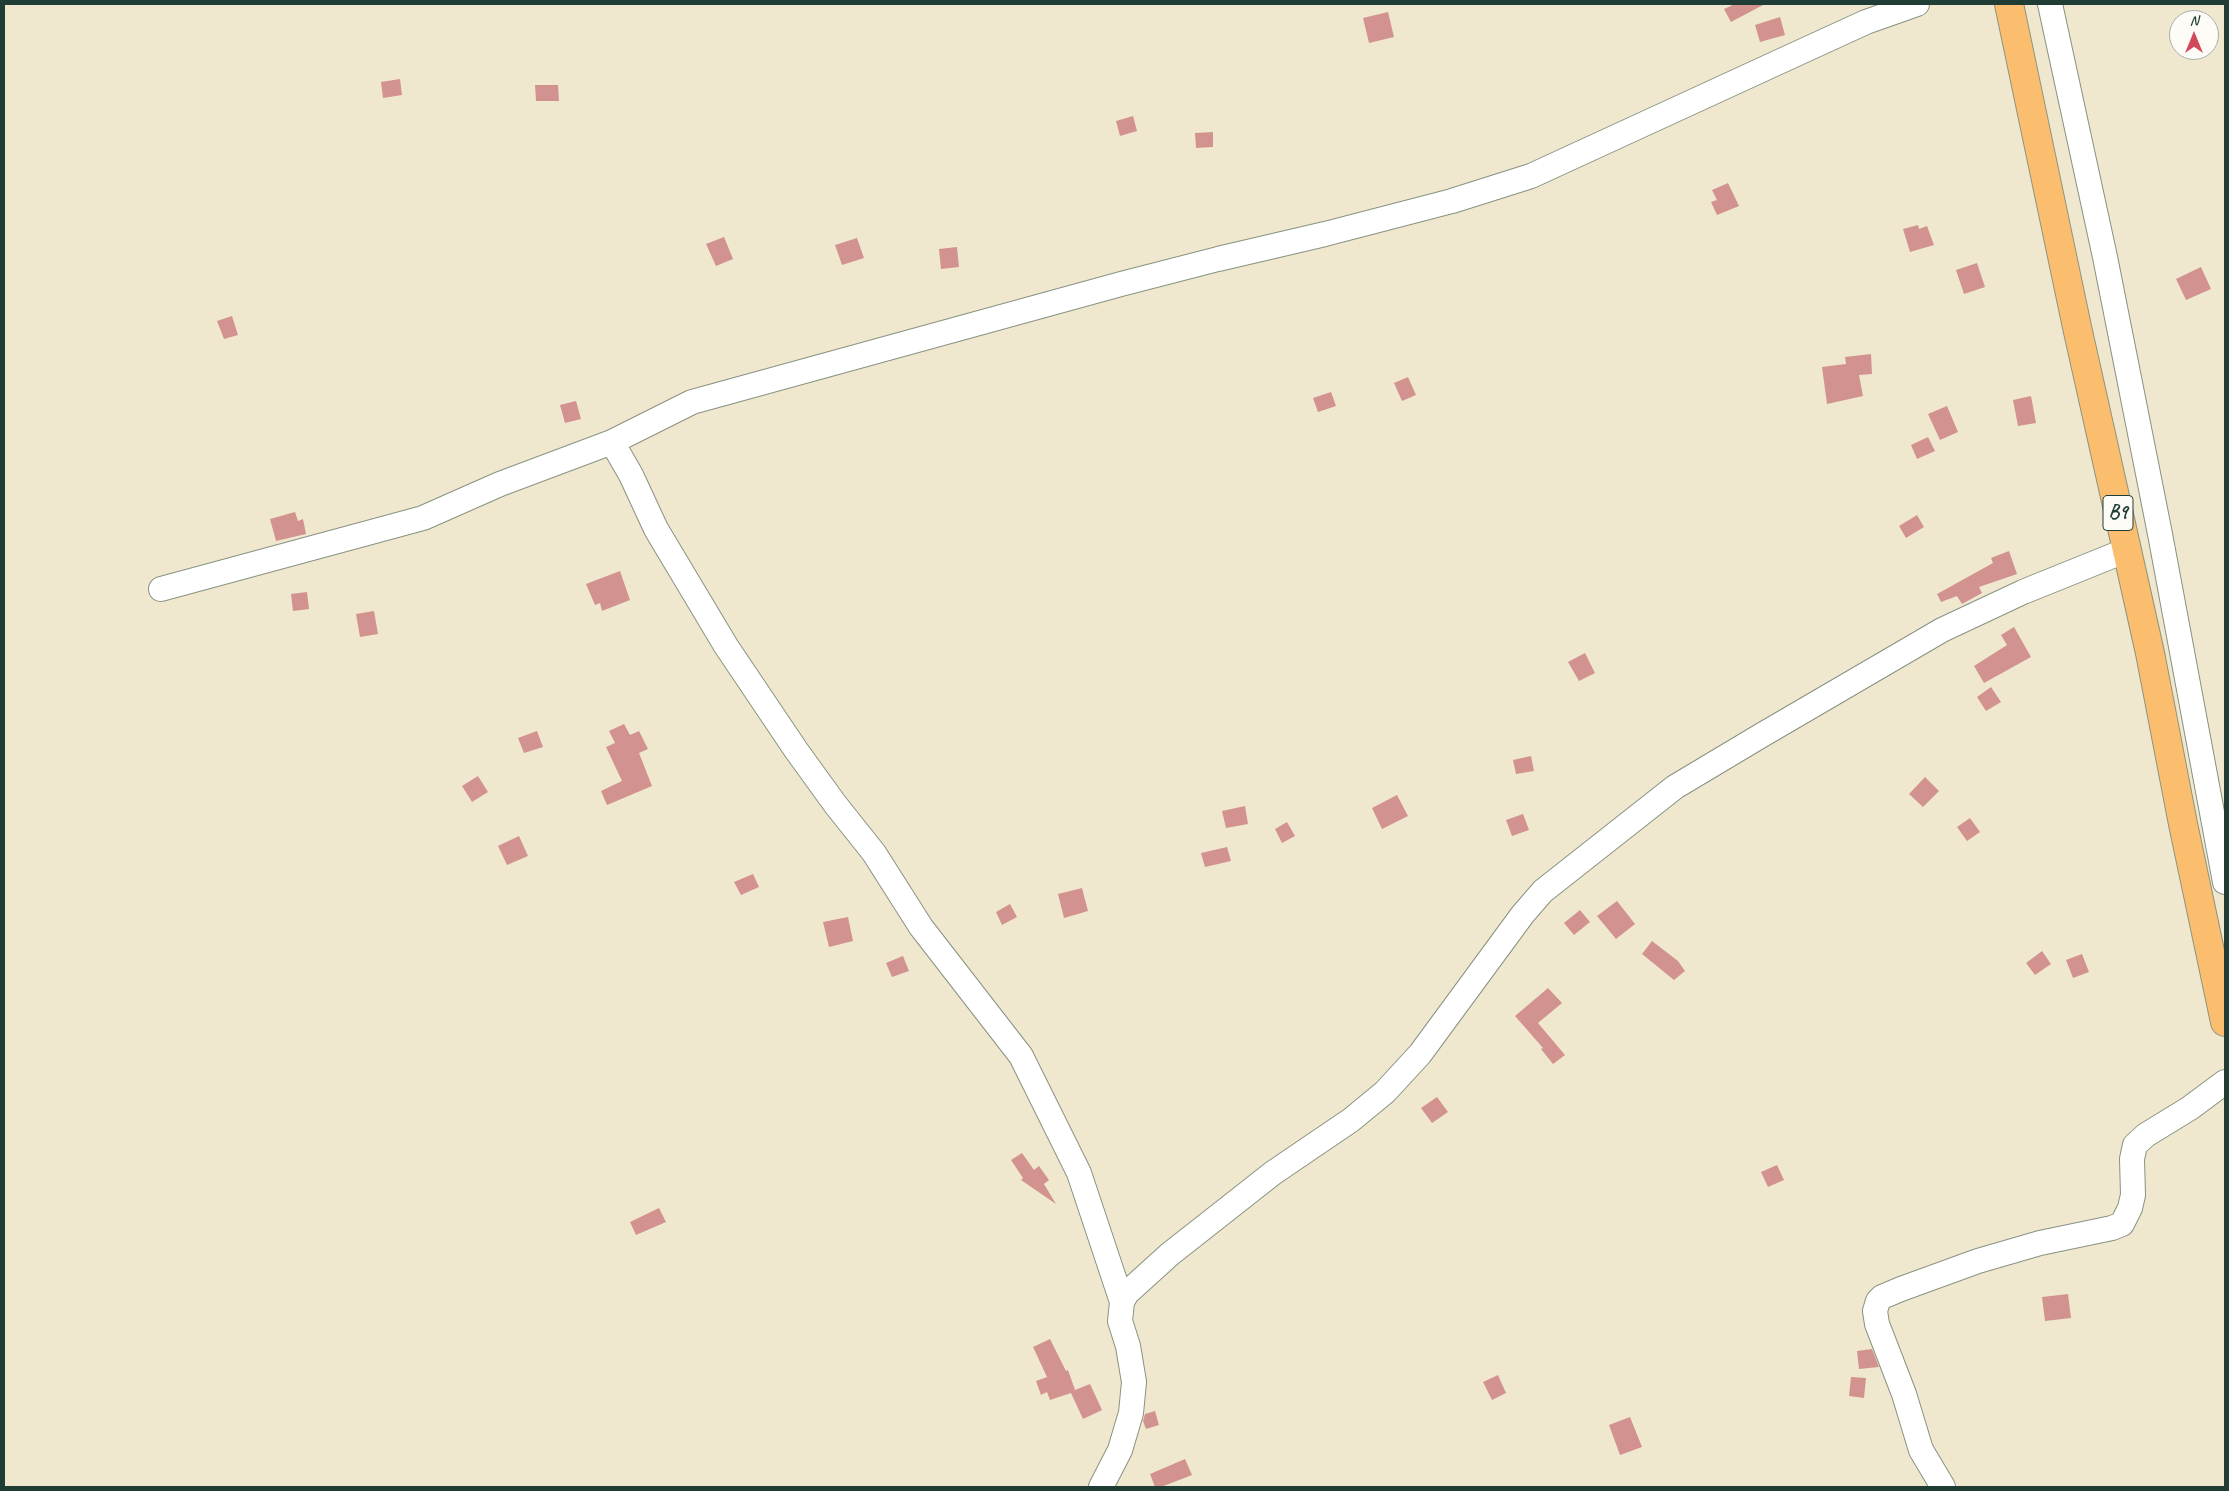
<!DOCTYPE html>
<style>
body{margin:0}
#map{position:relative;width:2229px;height:1491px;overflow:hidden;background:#f0e8ce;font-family:Caveat,sans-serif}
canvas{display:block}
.frame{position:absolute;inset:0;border:5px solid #1f3d34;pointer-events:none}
.north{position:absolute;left:2169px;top:10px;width:50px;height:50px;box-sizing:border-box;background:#fdfcf7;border:1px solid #a4b0a9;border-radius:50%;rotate:0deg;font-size:14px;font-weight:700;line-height:20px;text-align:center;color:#1f3d34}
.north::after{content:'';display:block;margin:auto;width:18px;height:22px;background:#d1495b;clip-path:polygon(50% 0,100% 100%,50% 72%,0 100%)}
</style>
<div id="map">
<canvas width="2229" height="1491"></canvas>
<div class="frame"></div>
<div class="north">N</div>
</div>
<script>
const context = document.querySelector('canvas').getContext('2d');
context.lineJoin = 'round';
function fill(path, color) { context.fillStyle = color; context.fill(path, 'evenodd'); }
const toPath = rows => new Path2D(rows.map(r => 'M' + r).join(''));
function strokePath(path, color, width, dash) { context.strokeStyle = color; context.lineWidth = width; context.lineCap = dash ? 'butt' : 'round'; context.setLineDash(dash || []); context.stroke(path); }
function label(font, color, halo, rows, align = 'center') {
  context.font = font + ' Caveat,sans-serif'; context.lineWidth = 5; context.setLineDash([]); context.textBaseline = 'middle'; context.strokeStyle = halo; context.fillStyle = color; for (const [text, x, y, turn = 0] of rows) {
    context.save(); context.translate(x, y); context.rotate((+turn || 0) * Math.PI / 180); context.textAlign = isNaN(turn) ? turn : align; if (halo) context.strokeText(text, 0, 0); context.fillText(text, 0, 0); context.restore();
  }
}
fill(toPath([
 [1735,4,1765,4,1731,22,1724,9],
 [1388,12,1394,37,1369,43,1363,18],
 [1780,17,1785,35,1760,42,1755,25],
 [400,79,402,95,383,98,381,82],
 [535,85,558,85,559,101,536,101],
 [1133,116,1137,131,1120,136,1116,121],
 [1213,132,1213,147,1196,148,1195,133],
 [1728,183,1739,206,1717,215,1711,202,1717,200,1712,190],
 [1918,225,1919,229,1927,226,1934,245,1910,252,1903,229],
 [724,237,733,259,716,266,706,244],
 [857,238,864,258,842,265,835,245],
 [957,247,959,267,941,269,939,249],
 [1977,263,1985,287,1964,294,1956,270],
 [2201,267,2211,289,2186,300,2176,279],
 [232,316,238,335,224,339,217,321],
 [1871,354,1872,374,1859,375,1863,396,1827,404,1822,367,1846,364,1845,357],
 [1408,377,1416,395,1402,401,1394,383],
 [1331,392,1336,406,1318,412,1313,398],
 [2031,396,2036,423,2018,426,2013,400],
 [576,401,581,419,565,423,560,405],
 [1947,406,1958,432,1940,440,1928,414],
 [1928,437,1935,451,1917,459,1911,445],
 [295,512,298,521,303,519,306,534,276,541,270,519],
 [1917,515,1924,527,1906,538,1899,526],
 [2009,551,2017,574,1979,587,1982,593,1962,604,1957,596,1941,602,1937,594,1993,563,1991,558],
 [620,571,630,600,602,611,600,603,595,605,586,584],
 [307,592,309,609,293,611,291,594],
 [374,611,378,634,360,637,356,614],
 [2014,627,2031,657,1984,683,1974,666,2007,645,2001,635],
 [1585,653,1595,673,1579,681,1568,662],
 [1991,687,2001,702,1986,711,1977,697],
 [624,724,630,735,639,731,648,749,639,753,652,786,607,805,601,791,622,781,606,747,615,743,609,731],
 [537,731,543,747,524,753,518,738],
 [1531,756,1534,771,1516,774,1513,760],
 [478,776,488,792,472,802,462,786],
 [1925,777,1939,791,1923,807,1909,794],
 [1397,795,1408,816,1382,829,1372,808],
 [1245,806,1248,824,1226,828,1222,811],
 [1523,814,1529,830,1512,836,1506,820],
 [1970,818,1980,832,1967,841,1957,827],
 [1287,822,1295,836,1282,843,1275,829],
 [519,836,528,856,507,865,498,846],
 [1227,847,1231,861,1205,867,1201,853],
 [753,874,759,887,741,895,734,882],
 [1082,888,1088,911,1064,918,1058,894],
 [1617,901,1635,924,1616,939,1597,916],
 [1010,904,1017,917,1002,925,996,912],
 [1580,910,1590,922,1574,935,1564,923],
 [848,917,853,941,829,947,823,922],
 [1652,941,1678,961,1685,971,1674,980,1642,954],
 [2042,951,2051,964,2035,975,2026,963],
 [2082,954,2089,972,2073,978,2066,960],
 [903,956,909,971,892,977,886,963],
 [1548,988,1562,1003,1538,1023,1565,1055,1553,1064,1541,1049,1543,1048,1515,1016],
 [1437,1097,1448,1112,1432,1123,1421,1108],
 [1022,1153,1034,1170,1039,1166,1049,1180,1044,1184,1056,1204,1021,1180,1023,1178,1011,1160],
 [1777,1165,1784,1180,1768,1187,1761,1172],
 [659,1208,666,1222,636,1235,630,1222],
 [2068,1294,2071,1318,2045,1321,2042,1297],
 [1050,1339,1066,1371,1068,1370,1075,1390,1090,1384,1102,1410,1083,1419,1071,1393,1050,1400,1047,1392,1041,1395,1036,1381,1047,1377,1033,1347],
 [1872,1349,1879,1367,1859,1369,1857,1351],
 [1498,1375,1506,1393,1492,1400,1483,1382],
 [1851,1377,1866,1378,1864,1398,1849,1396],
 [1155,1411,1159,1425,1146,1429,1143,1421,1145,1414],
 [1630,1417,1642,1447,1620,1455,1609,1425],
 [1185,1459,1192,1475,1161,1487,1155,1487,1150,1474]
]), '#d29290');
const minor = toPath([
 [2050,4,2105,257,2160,534,2225,882],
 [612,442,631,475,656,529,726,646,796,750,835,804,874,853,921,927,1021,1056,1079,1173,1122,1302],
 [161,589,423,518,500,484,612,442,692,402,1121,284,1218,259,1325,234,1452,201,1531,176,1794,55,1866,22,1917,4],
 [1101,1487,1120,1450,1131,1413,1134,1382,1128,1346,1120,1321,1122,1302,1127,1293,1170,1254,1273,1173,1351,1120,1385,1092,1420,1054,1523,914,1543,891,1675,787,1762,735,1942,630,2023,592,2127,550],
 [1943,1487,1921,1450,1904,1394,1877,1324,1875,1311,1878,1301,1882,1297,1901,1289,1978,1261,2040,1243,2112,1228,2122,1224,2130,1208,2133,1195,2132,1159,2135,1145,2146,1135,2190,1108,2225,1082]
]);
const highway = toPath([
 [2009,4,2077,327,2150,653,2183,824,2225,1022]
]);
strokePath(minor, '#889281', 26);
strokePath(highway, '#889281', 30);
strokePath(minor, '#fff', 24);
strokePath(highway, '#fbbd6e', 28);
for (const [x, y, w] of [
 [2118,513,30]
]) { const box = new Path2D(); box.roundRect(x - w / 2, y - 17.5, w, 35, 4); context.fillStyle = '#fdfcf7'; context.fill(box); strokePath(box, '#1f3d34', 1); }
label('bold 20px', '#1f3d34', null, [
 ["B9",2118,513]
]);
</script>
